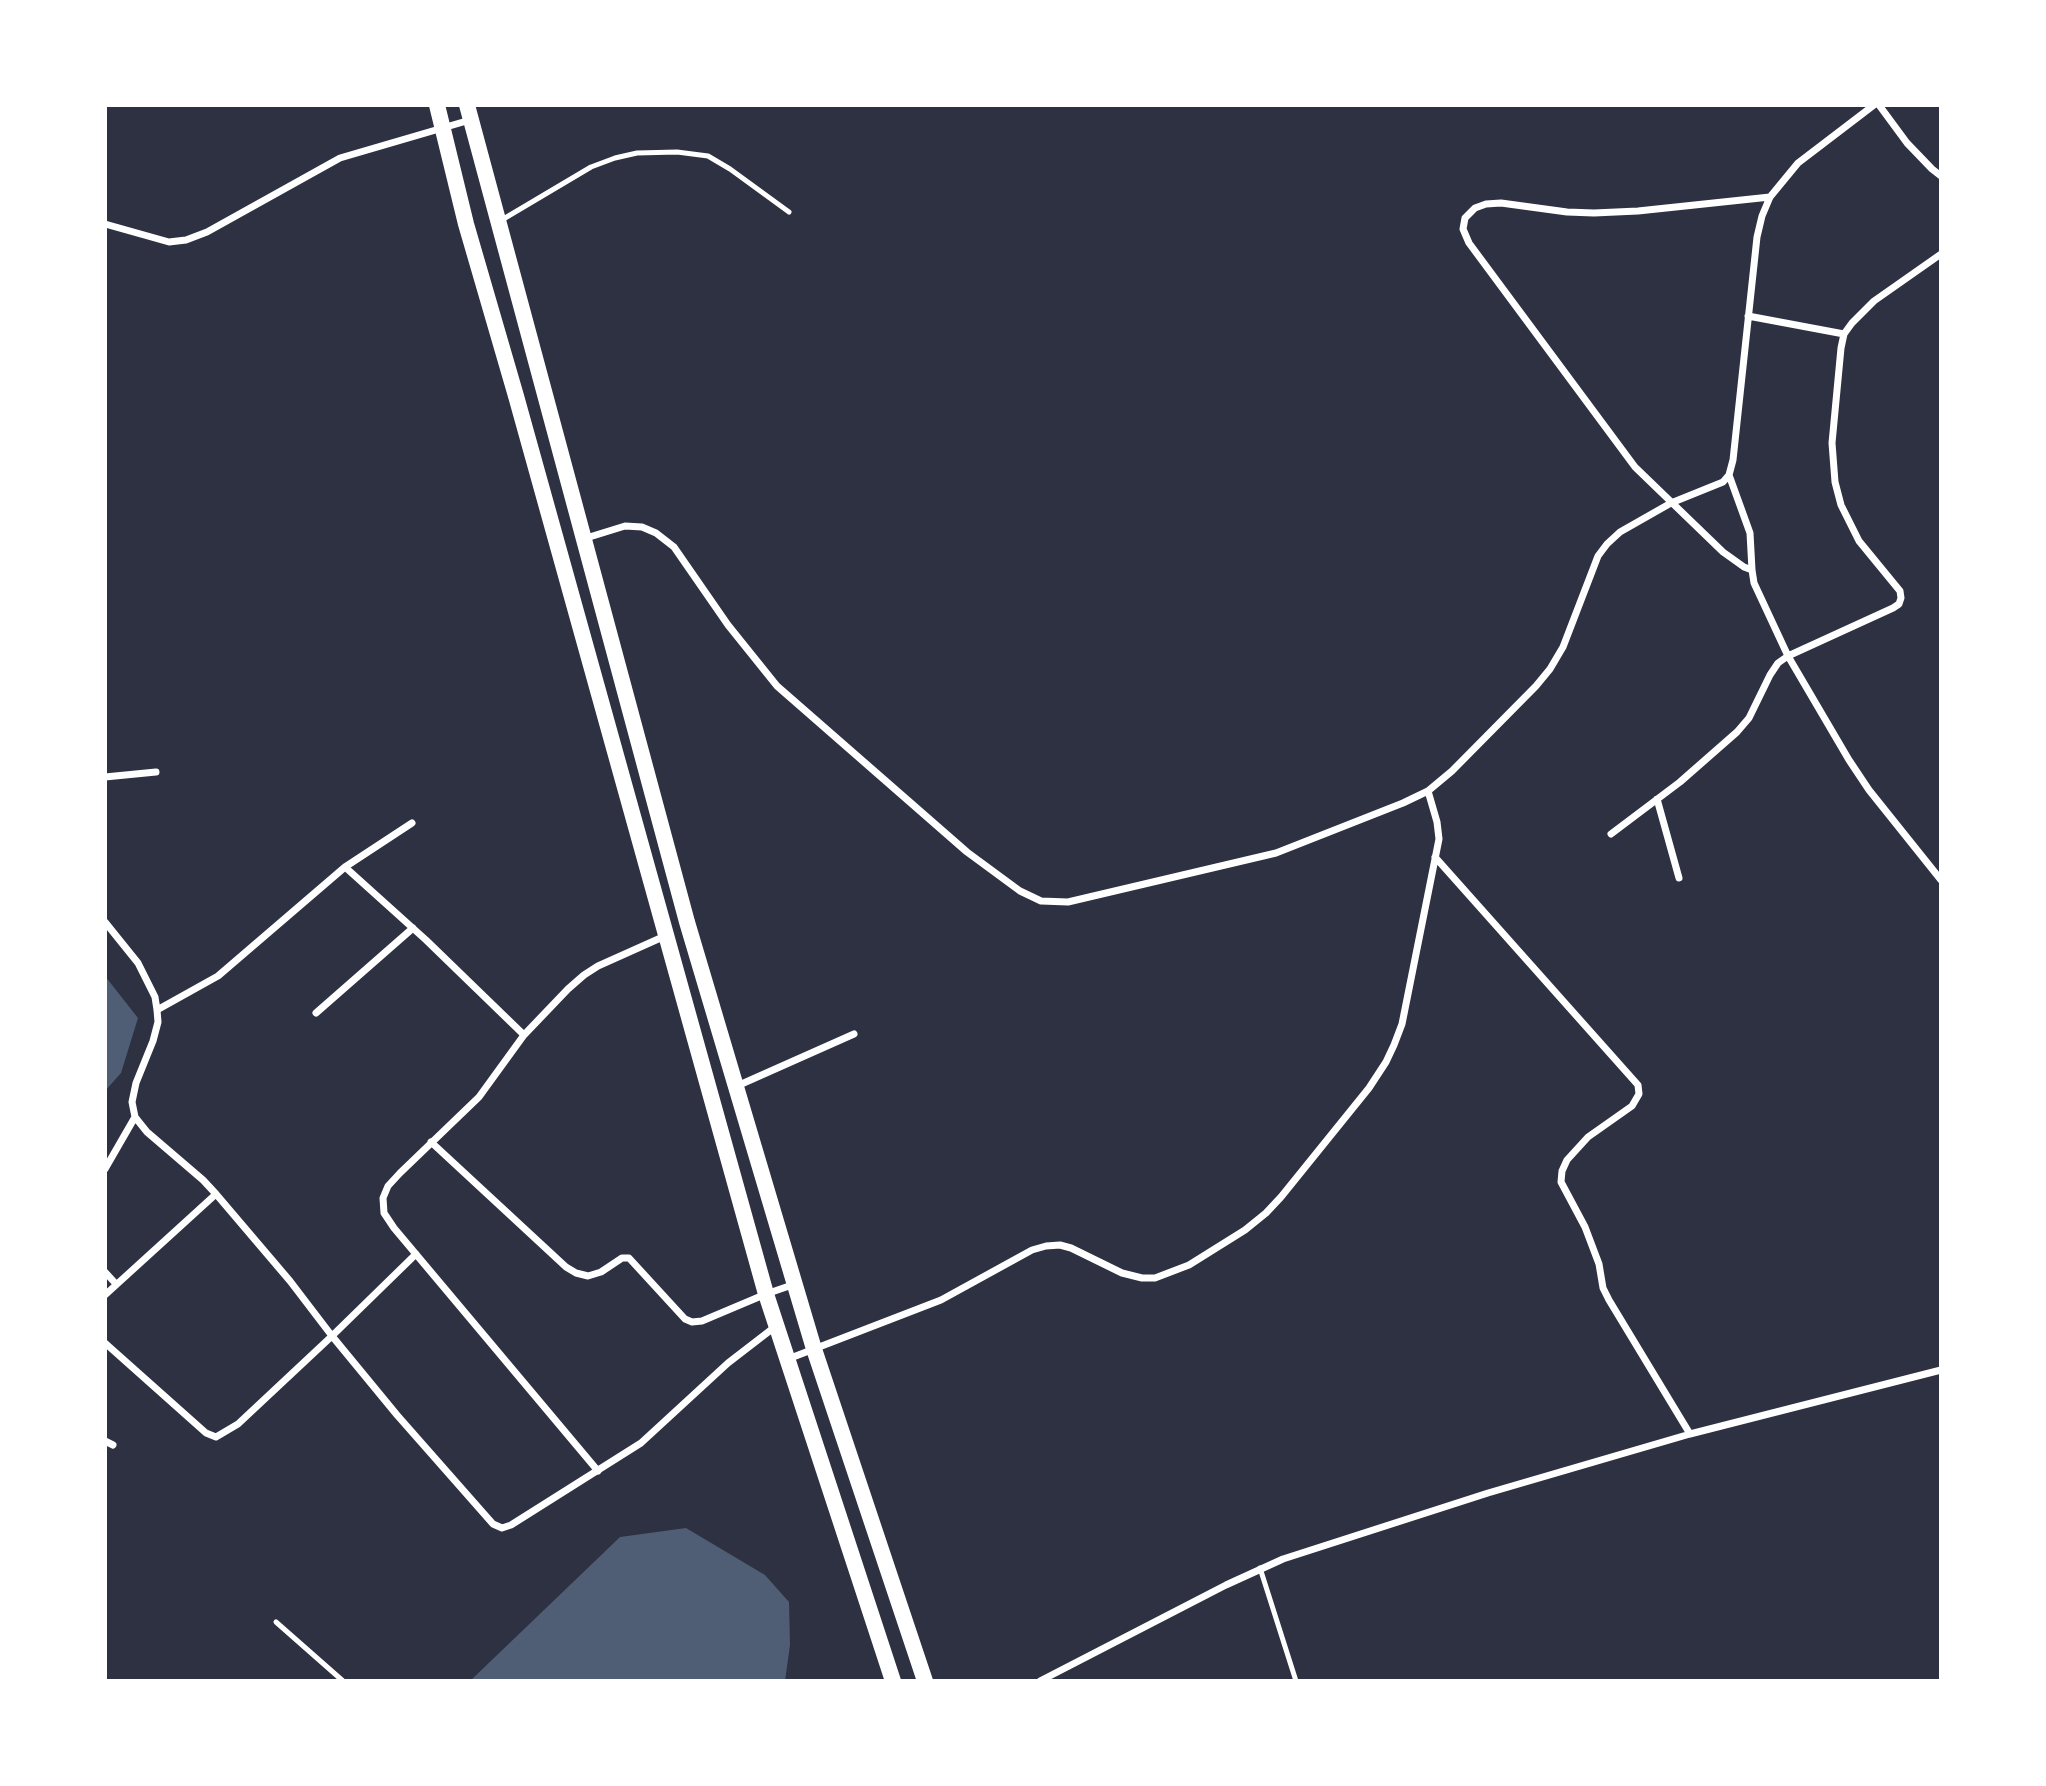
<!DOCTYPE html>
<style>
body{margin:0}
#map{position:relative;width:2046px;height:1786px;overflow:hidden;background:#2d3142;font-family:Commissioner,sans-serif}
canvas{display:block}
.frame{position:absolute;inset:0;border:107px solid #fff;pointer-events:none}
</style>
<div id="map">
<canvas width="2046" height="1786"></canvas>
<div class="frame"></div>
</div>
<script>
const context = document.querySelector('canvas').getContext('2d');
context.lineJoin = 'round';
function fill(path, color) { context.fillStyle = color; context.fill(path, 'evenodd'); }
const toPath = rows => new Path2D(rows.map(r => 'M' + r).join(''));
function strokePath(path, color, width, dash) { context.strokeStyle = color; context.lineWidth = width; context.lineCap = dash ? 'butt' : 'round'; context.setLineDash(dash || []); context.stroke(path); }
fill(toPath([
 [105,976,138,1018,121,1073,105,1091],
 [686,1528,765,1575,789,1602,790,1645,785,1681,470,1681,620,1537]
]), '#4f5d75');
strokePath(toPath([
 [500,221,591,167,615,158,637,153,677,152,708,156,730,169,789,212],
 [1260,1568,1296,1681],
 [276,1622,343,1681]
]), '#fff', 5);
strokePath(toPath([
 [1879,105,1907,143,1932,169,1941,176],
 [105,224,169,242,186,240,207,232,340,158,470,120],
 [1748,316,1844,334],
 [1729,475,1750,533,1752,570,1754,583,1788,656,1849,760,1869,790,1941,880],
 [583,539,625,526,642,527,656,533,674,547,728,625,777,686,967,852,1020,891,1041,901,1068,902,1276,853,1403,803,1428,791,1452,771,1536,686,1550,669,1563,647,1598,556,1607,544,1620,532,1671,503,1723,482,1729,475,1733,460,1757,237,1762,216,1770,197,1798,163,1874,105],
 [1752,570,1744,567,1723,552,1635,467,1469,243,1463,229,1465,218,1475,208,1486,204,1501,203,1567,212,1594,213,1638,211,1770,197],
 [105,777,156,772],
 [1657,799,1679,878],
 [1611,834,1680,782,1737,732,1749,718,1770,675,1778,663,1788,656,1893,608,1899,604,1901,598,1900,591,1859,541,1841,505,1835,482,1832,443,1841,348,1844,334,1852,323,1874,301,1941,254],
 [1435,857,1638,1085,1639,1094,1632,1106,1588,1137,1567,1160,1562,1171,1561,1182,1585,1227,1599,1264,1603,1288,1609,1300,1690,1434],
 [345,867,426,940,524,1035],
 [105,922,138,963,155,997,157,1010,158,1022,153,1041,136,1083,132,1102,135,1117,147,1132,203,1180,216,1194,290,1281,332,1336,397,1415,493,1524,502,1528,511,1525,641,1443,728,1363,776,1326],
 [157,1010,218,976,345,867,412,823],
 [316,1013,413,928],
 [737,1086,854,1034],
 [431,1142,566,1267,576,1273,588,1276,601,1272,622,1258,629,1258,685,1319,692,1322,702,1321,766,1294,795,1284],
 [105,1169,135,1117],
 [105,1272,116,1284],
 [105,1295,216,1194],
 [105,1343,206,1433,216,1437,238,1424,332,1336,416,1254],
 [788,1359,941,1300,1032,1250,1046,1246,1060,1245,1071,1248,1122,1273,1142,1278,1155,1278,1189,1265,1245,1230,1266,1213,1281,1197,1369,1088,1386,1062,1394,1045,1402,1024,1439,839,1437,822,1428,791],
 [105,1441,113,1445],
 [598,1471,394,1228,384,1213,383,1198,388,1186,400,1173,479,1097,524,1035,568,989,584,975,598,966,665,936],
 [1040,1681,1226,1585,1283,1559,1488,1493,1690,1434,1941,1370]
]), '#fff', 7);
strokePath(toPath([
 [437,105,466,224,516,396,766,1294,893,1681],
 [467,105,687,922,814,1349,925,1681]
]), '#fff', 16);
</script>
